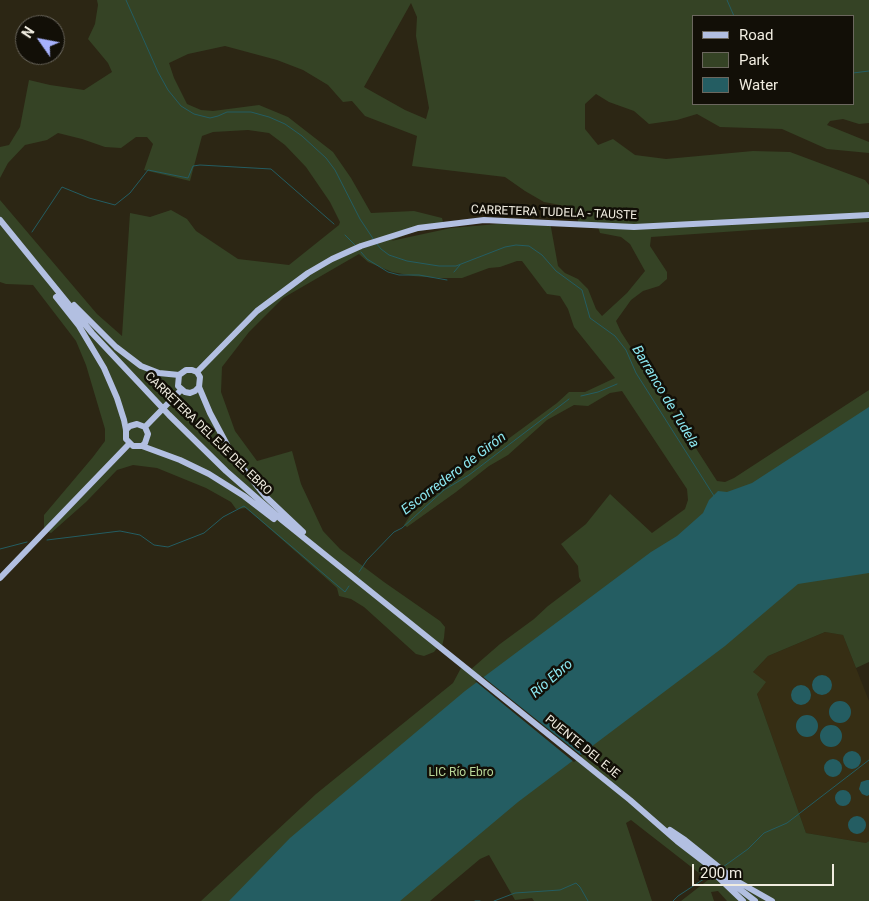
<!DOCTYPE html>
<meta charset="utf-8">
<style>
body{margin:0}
#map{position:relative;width:869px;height:901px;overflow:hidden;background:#2c2614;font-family:Roboto,sans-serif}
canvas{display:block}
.legend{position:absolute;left:692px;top:15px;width:162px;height:90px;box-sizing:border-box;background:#120f07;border:1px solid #6b675e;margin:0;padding:6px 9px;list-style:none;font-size:15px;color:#f0ece0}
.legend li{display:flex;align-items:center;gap:10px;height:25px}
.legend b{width:25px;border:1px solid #6b675e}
.north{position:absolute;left:15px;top:15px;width:50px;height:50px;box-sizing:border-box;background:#120f07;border:1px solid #6b675e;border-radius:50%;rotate:303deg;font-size:14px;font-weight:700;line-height:20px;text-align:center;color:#f0ece0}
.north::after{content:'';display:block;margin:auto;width:18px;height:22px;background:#a6b1fc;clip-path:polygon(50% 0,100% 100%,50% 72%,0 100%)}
.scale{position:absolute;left:692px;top:864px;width:142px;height:22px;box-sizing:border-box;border:2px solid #f0ece0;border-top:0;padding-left:6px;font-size:15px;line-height:18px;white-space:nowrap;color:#f0ece0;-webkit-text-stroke:4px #120f07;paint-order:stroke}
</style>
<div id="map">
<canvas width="869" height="901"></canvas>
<ul class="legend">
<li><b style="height:6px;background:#b2bfe1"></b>Road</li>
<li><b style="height:14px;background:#354325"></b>Park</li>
<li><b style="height:14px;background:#245d62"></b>Water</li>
</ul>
<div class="north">N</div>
<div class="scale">200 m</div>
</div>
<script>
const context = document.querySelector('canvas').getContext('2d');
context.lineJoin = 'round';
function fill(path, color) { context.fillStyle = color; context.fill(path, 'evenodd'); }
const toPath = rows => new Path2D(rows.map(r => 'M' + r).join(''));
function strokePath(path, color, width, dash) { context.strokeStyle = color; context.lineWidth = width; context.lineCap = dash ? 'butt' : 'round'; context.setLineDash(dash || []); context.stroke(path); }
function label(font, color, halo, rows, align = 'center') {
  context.font = font + ' Roboto,sans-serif'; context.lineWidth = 5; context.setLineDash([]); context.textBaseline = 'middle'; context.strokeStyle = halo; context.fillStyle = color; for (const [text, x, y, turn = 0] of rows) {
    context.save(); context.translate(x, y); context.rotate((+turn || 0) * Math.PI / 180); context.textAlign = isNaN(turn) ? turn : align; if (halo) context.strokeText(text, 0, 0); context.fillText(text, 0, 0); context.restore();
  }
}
fill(toPath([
 [825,632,843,635,869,701,869,841,866,843,806,833,757,694,753,672,768,656]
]), '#362e14');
fill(toPath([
 [97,0,869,0,869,123,859,124,843,119,830,121,827,125,869,142,869,153,827,149,782,129,720,127,697,114,677,120,649,124,634,111,609,102,596,94,585,104,585,129,598,145,613,139,635,155,666,159,753,151,790,152,865,180,869,185,869,222,651,237,650,246,667,272,667,279,659,286,643,291,631,300,616,321,621,332,717,481,725,482,734,478,869,390,869,662,856,668,843,635,825,632,768,656,753,672,766,682,757,694,806,833,866,843,869,841,869,901,727,901,718,891,711,892,714,901,681,901,708,880,631,820,626,823,652,901,534,901,532,898,515,900,489,855,480,859,430,901,201,901,316,794,453,683,461,668,469,671,500,644,534,619,548,606,581,581,579,577,578,566,561,544,586,524,610,494,652,533,685,509,688,500,687,489,622,391,610,393,588,406,574,405,547,420,508,455,489,466,456,492,407,527,404,525,413,511,457,479,504,442,557,403,569,392,585,392,615,378,574,327,568,309,560,296,547,294,522,261,517,261,500,267,489,268,462,278,439,278,413,276,392,272,368,262,359,254,283,298,249,332,222,367,221,392,235,431,257,461,292,451,301,484,323,531,340,549,384,582,440,621,445,627,444,638,441,650,438,647,434,652,424,656,416,654,364,607,351,599,339,596,337,588,327,579,246,508,236,509,231,502,206,488,157,468,133,465,117,470,86,502,51,533,44,530,44,515,93,457,105,441,105,429,86,365,76,341,33,285,6,284,0,282,0,200,97,314,122,336,130,213,150,217,171,210,187,219,196,231,238,259,289,265,339,225,340,222,330,202,306,167,285,145,269,133,248,130,213,132,202,136,190,181,144,170,153,144,147,137,136,137,121,148,105,147,82,139,58,133,47,140,25,145,8,163,0,178,0,147,9,145,20,127,29,80,50,85,84,90,112,72,108,63,88,39,95,24,98,5],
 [411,3,417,17,416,36,429,108,426,119,405,110,364,87],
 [693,16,853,16,853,104,693,104],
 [225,46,277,60,303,70,328,85,343,102,352,101,365,116,417,136,412,166,505,177,525,191,544,202,571,207,577,215,579,227,598,227,600,233,621,237,630,244,645,271,627,293,602,316,596,309,588,289,578,279,565,273,558,266,550,222,520,222,451,228,391,241,410,233,444,226,442,218,414,211,371,213,351,178,333,152,288,117,259,105,213,111,201,110,187,104,174,78,169,63,188,54]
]), '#354325');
fill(toPath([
 [869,407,869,573,798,584,725,646,518,802,400,901,229,901,290,838,465,691,651,552,677,536,703,513,709,500,718,491,727,492,752,483],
 '812 685a10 10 0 1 1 20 0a10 10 0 1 1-20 0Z',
 '791 695a10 10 0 1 1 20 0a10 10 0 1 1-20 0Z',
 '829 712a11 11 0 1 1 22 0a11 11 0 1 1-22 0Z',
 '796 726a11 11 0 1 1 22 0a11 11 0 1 1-22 0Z',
 '820 736a11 11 0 1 1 22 0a11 11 0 1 1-22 0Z',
 '843 760a9 9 0 1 1 18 0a9 9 0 1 1-18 0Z',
 '824 768a9 9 0 1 1 18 0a9 9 0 1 1-18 0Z',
 [867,780,869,780,869,795,867,796,862,794,859,789,861,782],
 '835 798a8 8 0 1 1 16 0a8 8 0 1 1-16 0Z',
 '848 825a9 9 0 1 1 18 0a9 9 0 1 1-18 0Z'
]), '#245d62');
fill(toPath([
 [482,676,582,756,574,762,475,681]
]), '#2c2614');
strokePath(toPath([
 [126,0,158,72,168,90,181,106,194,114,210,118,218,116,227,112,251,112,269,117,285,124,302,136,326,158,335,170,360,219,374,240],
 [727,0,734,16],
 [853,73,869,71],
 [32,232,62,187,89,198,115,205,130,193,148,170,188,178,193,166,200,165,271,169,334,224],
 [345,235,355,245],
 [376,243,381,249,389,255,407,261,439,266,456,266,505,247,516,245,529,246,542,255,556,271,582,290,590,318,615,336,626,350,636,373,714,496],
 [361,252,367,259,388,272,399,275,419,275,447,280],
 [454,272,460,265],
 [581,396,598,392,617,384],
 [47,540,120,531,140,535,154,545,168,547,204,533,223,517,244,506,345,592,349,586],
 [0,549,27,542],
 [359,572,367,560,394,532,402,528,444,490,469,475,569,399],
 [723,867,748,849,764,833,787,823,869,760],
 [475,901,480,901],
 [494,901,515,893,560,890,576,883,580,887,588,901],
 [673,901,678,896,713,873]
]), '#245d62', 1);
strokePath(toPath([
 [0,220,92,333,169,415,226,471,283,521,630,800,677,841,755,901],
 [56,297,79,326,104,368,117,398,124,420,126,430,126,439,133,446,142,446,145,443,148,434,145,427,137,424,130,426,126,430],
 [74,305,116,347,141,366,159,373,179,375],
 [197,372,257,311,308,273,332,259,361,246,418,228,484,220,634,227,869,215],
 [199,387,195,391,190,393,185,392,178,386,179,375,186,370,192,370,197,372,200,377,199,387,210,413,233,456,266,497,303,532],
 [145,427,181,390],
 [142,446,180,460,209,474,244,496,274,519],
 [0,578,129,444],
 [670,830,685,840,735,880,772,901],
 [718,877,743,901]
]), '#b2bfe1', 6);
label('12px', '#f0ece0', '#120f07', [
 ["CARRETERA TUDELA - TAUSTE",554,213,2],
 ["CARRETERA DEL EJE DEL EBRO",208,434,44],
 ["PUENTE DEL EJE",582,747,39]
]);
label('12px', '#b9d798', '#120f07', [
 ["LIC Río Ebro",461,773]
]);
label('italic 14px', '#8ce8f1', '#120f07', [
 ["Barranco de Tudela",665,397,59],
 ["Escorredero de Girón",454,474,-37],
 ["Río Ebro",552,679,-41]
]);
</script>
